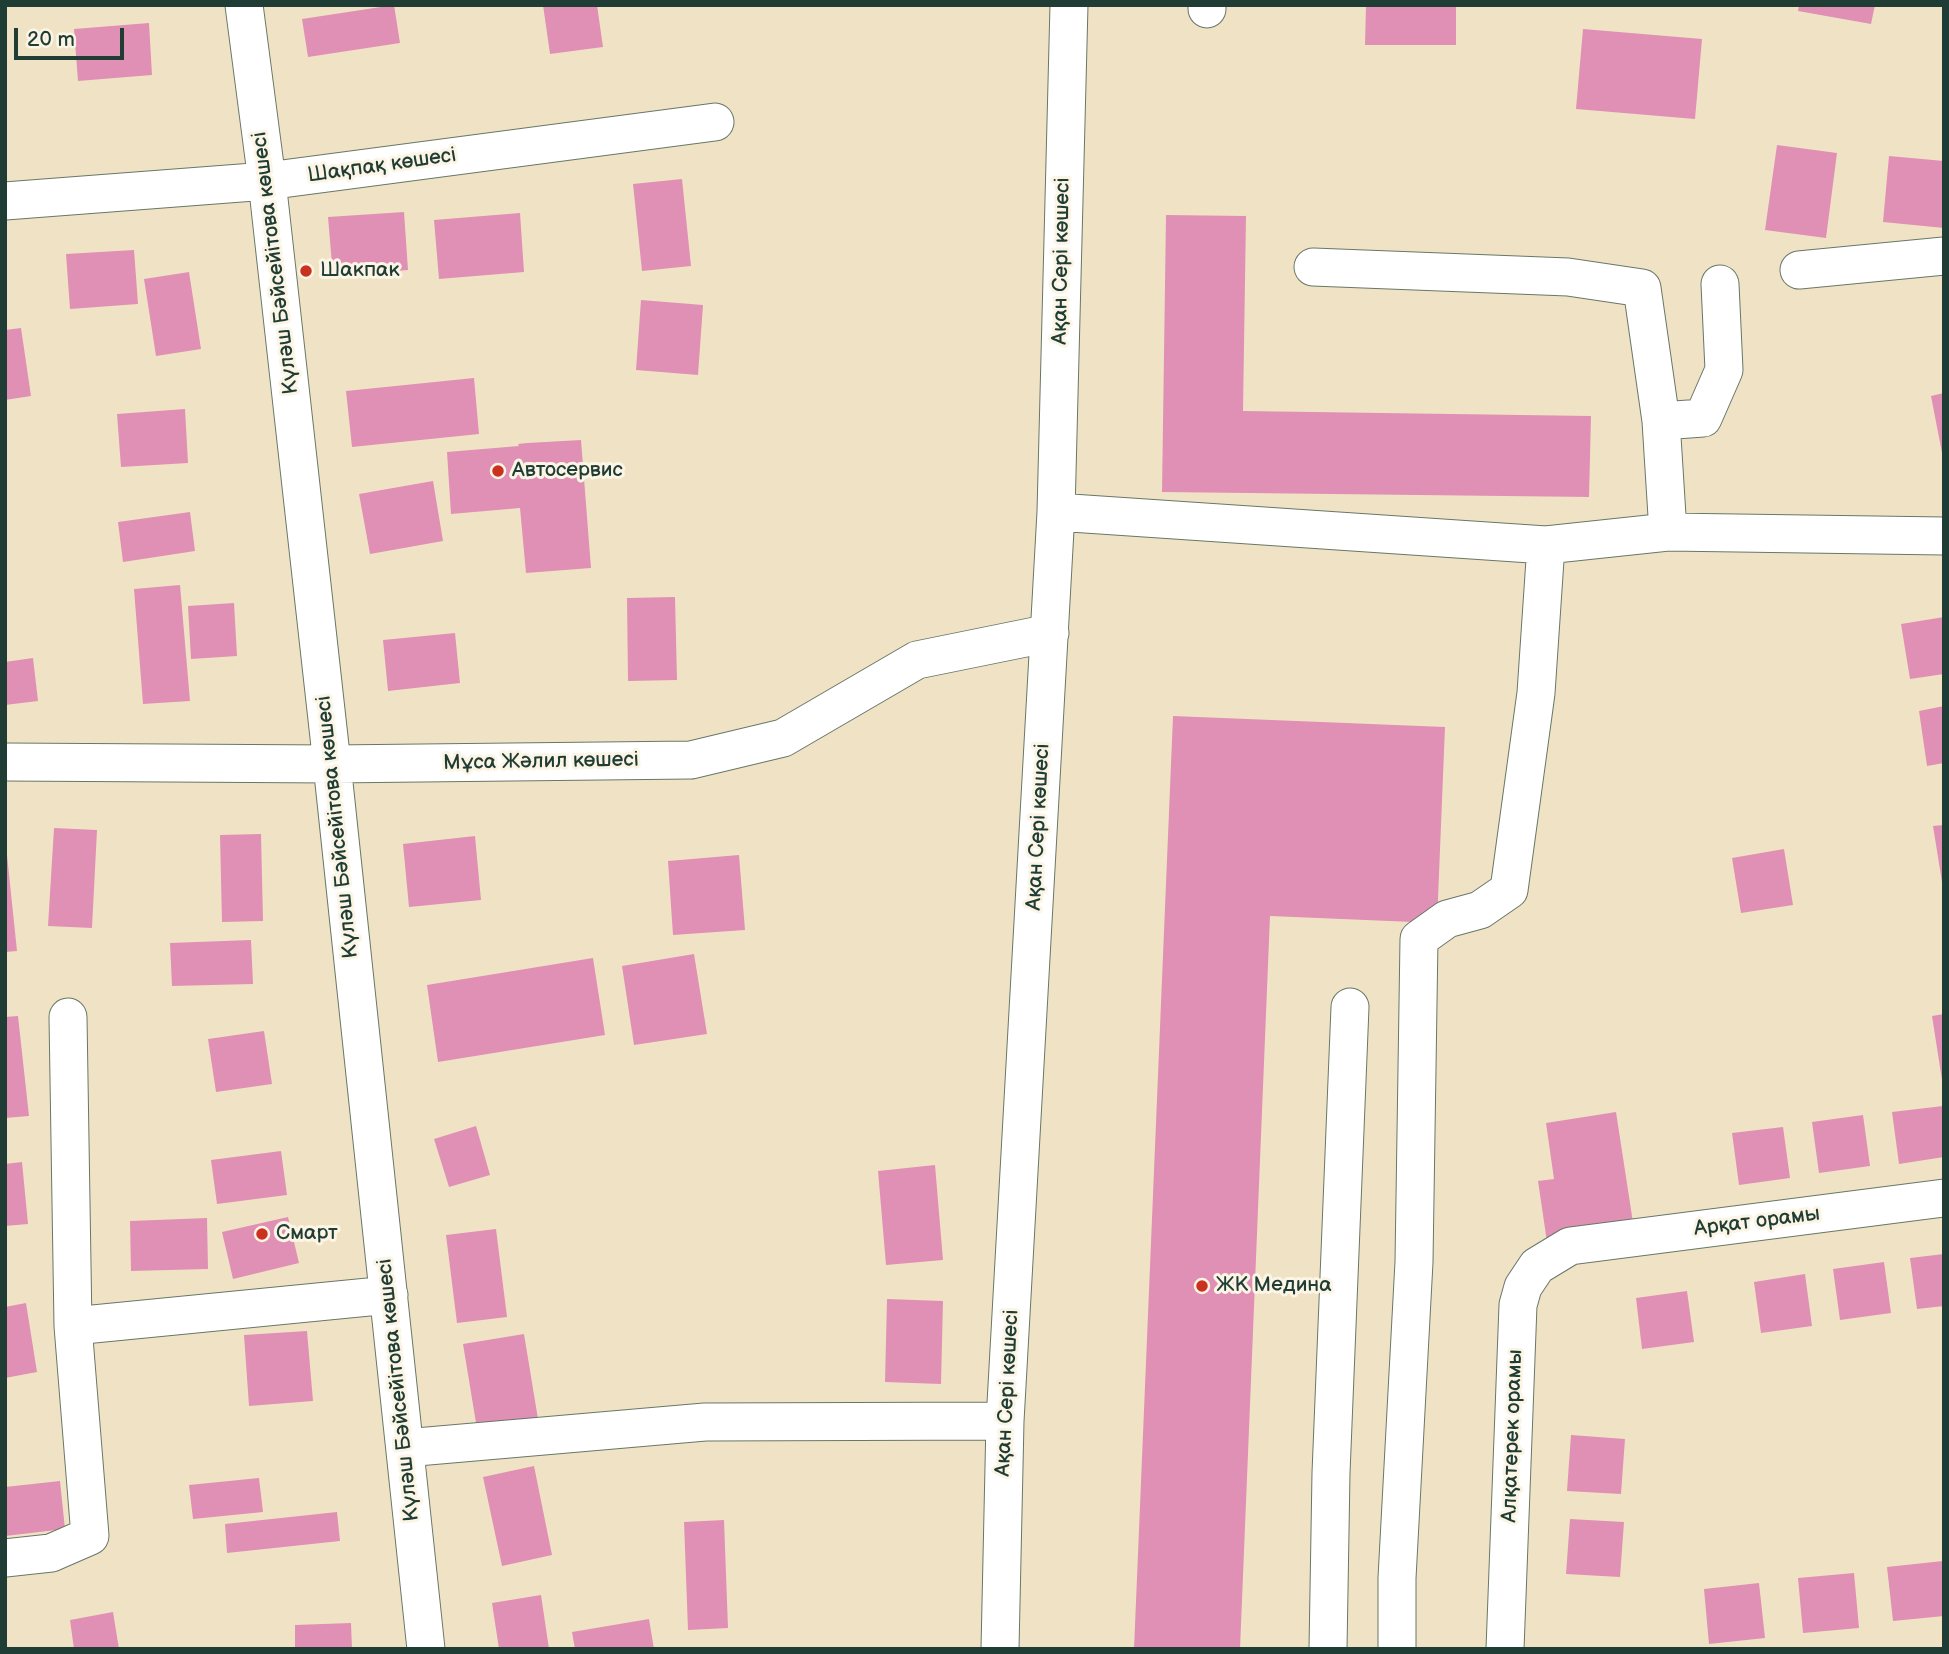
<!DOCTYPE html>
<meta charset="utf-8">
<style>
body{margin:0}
#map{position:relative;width:1949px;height:1654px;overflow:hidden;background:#f0e3c5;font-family:"Balsamiq Sans",sans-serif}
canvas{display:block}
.frame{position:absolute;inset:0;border:7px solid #1f3d34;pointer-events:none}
.scale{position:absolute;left:14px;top:28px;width:110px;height:32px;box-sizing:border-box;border:4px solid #1f3d34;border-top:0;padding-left:9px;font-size:21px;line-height:24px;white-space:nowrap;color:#1f3d34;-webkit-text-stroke:5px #fcf5e5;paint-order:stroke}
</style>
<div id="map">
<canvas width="1949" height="1654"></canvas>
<div class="frame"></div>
<div class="scale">20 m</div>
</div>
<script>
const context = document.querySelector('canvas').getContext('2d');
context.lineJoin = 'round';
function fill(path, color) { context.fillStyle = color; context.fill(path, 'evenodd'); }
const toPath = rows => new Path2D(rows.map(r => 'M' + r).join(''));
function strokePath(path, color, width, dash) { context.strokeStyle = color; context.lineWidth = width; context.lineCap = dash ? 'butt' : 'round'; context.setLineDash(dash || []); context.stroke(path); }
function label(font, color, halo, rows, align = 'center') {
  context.font = font + ' "Balsamiq Sans",sans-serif'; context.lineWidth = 6; context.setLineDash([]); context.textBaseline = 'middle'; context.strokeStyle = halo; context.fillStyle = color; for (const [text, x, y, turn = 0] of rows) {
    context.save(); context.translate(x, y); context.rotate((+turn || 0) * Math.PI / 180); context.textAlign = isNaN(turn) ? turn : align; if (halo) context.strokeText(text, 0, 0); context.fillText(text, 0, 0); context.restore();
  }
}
fill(toPath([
 [394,5,400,43,308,57,302,19],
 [543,5,597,5,603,47,550,54],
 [1366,5,1456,5,1456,45,1365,45],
 [1799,5,1875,5,1871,24,1798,11],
 [149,23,152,75,78,81,74,29],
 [1583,29,1702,39,1695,119,1576,109],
 [1777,145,1837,153,1826,238,1765,230],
 [1889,156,1944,161,1944,228,1883,222],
 [682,179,691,266,642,271,633,184],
 [404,212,408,270,333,276,328,217],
 [520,213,524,272,439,279,434,220],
 [1166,215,1246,216,1243,411,1591,416,1589,497,1162,492],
 [134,250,138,304,70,309,66,254],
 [189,272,201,349,156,356,144,279],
 [641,300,703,305,698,375,636,370],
 [21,328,31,396,5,400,5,330],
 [474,378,479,434,352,447,346,391],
 [1944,393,1944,453,1942,453,1931,396],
 [185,409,188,463,121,467,117,414],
 [581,440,591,568,526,573,520,508,451,514,447,452,519,446,518,444,527,443],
 [433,481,443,541,370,554,359,494],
 [190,512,195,551,123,562,118,522],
 [180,585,190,701,143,704,134,589],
 [675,597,677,680,628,681,627,598],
 [234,603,237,656,191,659,188,606],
 [1944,617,1944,674,1910,679,1901,624],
 [455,633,460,683,388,691,383,640],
 [33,658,38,701,5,705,5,662],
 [1944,706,1944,763,1927,766,1919,711],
 [1173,716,1445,727,1437,923,1270,916,1240,1649,1134,1649],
 [1944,825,1944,882,1942,882,1933,826],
 [54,828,97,830,92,928,48,926],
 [261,834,263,921,222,922,220,835],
 [475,836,481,900,409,907,403,844],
 [1784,849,1793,905,1741,913,1732,858],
 [5,855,7,855,17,951,5,952],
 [739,855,745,930,673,935,668,861],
 [251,940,253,984,172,986,170,943],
 [694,954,707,1034,634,1045,622,966],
 [593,958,605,1035,438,1062,427,985],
 [1944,1014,1944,1080,1942,1080,1932,1016],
 [18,1016,29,1116,5,1118,5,1017],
 [264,1031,272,1084,216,1092,208,1039],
 [1943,1106,1944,1157,1899,1164,1892,1112],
 [1616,1112,1634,1229,1547,1242,1538,1181,1554,1179,1546,1123],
 [1863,1115,1870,1166,1819,1173,1812,1122],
 [476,1126,490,1175,449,1187,434,1139],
 [1783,1127,1790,1178,1739,1185,1732,1133],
 [281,1151,287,1195,217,1204,211,1160],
 [22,1162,28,1224,5,1226,5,1164],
 [935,1165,943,1260,886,1265,878,1171],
 [288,1217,299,1263,233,1279,222,1232],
 [207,1218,208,1269,131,1271,130,1221],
 [496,1229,507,1317,457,1323,446,1235],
 [1944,1254,1944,1306,1917,1309,1910,1258],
 [1884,1262,1891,1313,1840,1320,1833,1269],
 [1805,1274,1812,1326,1761,1333,1754,1282],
 [1687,1291,1694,1342,1642,1349,1636,1298],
 [887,1299,943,1301,941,1384,885,1382],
 [26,1303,37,1372,5,1378,5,1307],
 [307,1331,313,1401,249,1406,244,1335],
 [524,1334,538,1419,477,1429,463,1344],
 [1571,1435,1625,1439,1621,1494,1567,1491],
 [534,1466,552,1555,502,1566,483,1477],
 [259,1478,263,1512,193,1519,189,1485],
 [60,1481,65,1529,5,1536,5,1487],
 [337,1512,340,1541,227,1553,225,1524],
 [1570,1519,1624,1522,1620,1577,1566,1574],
 [724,1520,728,1628,688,1630,684,1522],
 [1943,1561,1944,1616,1893,1621,1887,1567],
 [1854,1573,1859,1628,1803,1633,1798,1578],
 [1759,1583,1765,1638,1709,1644,1704,1589],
 [541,1595,549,1649,499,1649,492,1603],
 [113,1612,119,1649,74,1649,70,1620],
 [649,1619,654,1649,575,1649,572,1632],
 [351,1623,352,1649,295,1649,295,1625]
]), '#e090b4');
const minor = toPath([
 [244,5,267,181,332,764,426,1649],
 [1207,5,1207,9],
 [5,201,267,181,715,122],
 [1313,267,1568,277,1642,288,1661,421,1668,532],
 [1799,270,1944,256],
 [1661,421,1703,418,1724,370,1720,284],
 [1056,512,1546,545,1668,532,1944,536],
 [5,762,332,764,691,760,783,738,917,660,1050,633],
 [73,1326,389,1295],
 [405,1448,705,1422,1005,1421],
 [5,1558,51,1553,90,1536,73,1326,68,1017],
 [1000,1649,1005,1421,1056,512,1069,5],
 [1328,1649,1331,1473,1350,1007],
 [1397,1649,1397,1578,1414,1262,1419,939,1447,919,1480,910,1509,890,1536,693,1546,545],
 [1505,1649,1518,1305,1523,1287,1537,1266,1570,1246,1944,1198]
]);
strokePath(minor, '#687767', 39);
strokePath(minor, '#fff', 37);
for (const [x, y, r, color] of [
 [306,271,7,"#c8321e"],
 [498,471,7,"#c8321e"],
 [262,1234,7,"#c8321e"],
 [1202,1286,7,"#c8321e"]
]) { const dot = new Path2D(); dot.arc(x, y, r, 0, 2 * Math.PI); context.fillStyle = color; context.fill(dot); strokePath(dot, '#fcf5e5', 2.5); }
label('21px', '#1f3d34', '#fcf5e5', [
 ["Шақпақ көшесі",382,166,-8],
 ["Ақан Сері көшесі",1062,261,-89],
 ["Күләш Бәйсейітова көшесі",276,263,-97],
 ["Мұса Жәлил көшесі",541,762,-1],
 ["Күләш Бәйсейітова көшесі",338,827,-96],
 ["Ақан Сері көшесі",1039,827,-87],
 ["Арқат орамы",1757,1222,-7],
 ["Күләш Бәйсейітова көшесі",399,1390,-96],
 ["Ақан Сері көшесі",1008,1393,-87],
 ["Алқатерек орамы",1513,1436,-88]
]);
label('21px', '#1f3d34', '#fcf5e5', [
 ["Шакпак",320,271],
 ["Автосервис",512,471],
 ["Смарт",276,1234],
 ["ЖК Медина",1216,1286]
], 'left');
</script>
